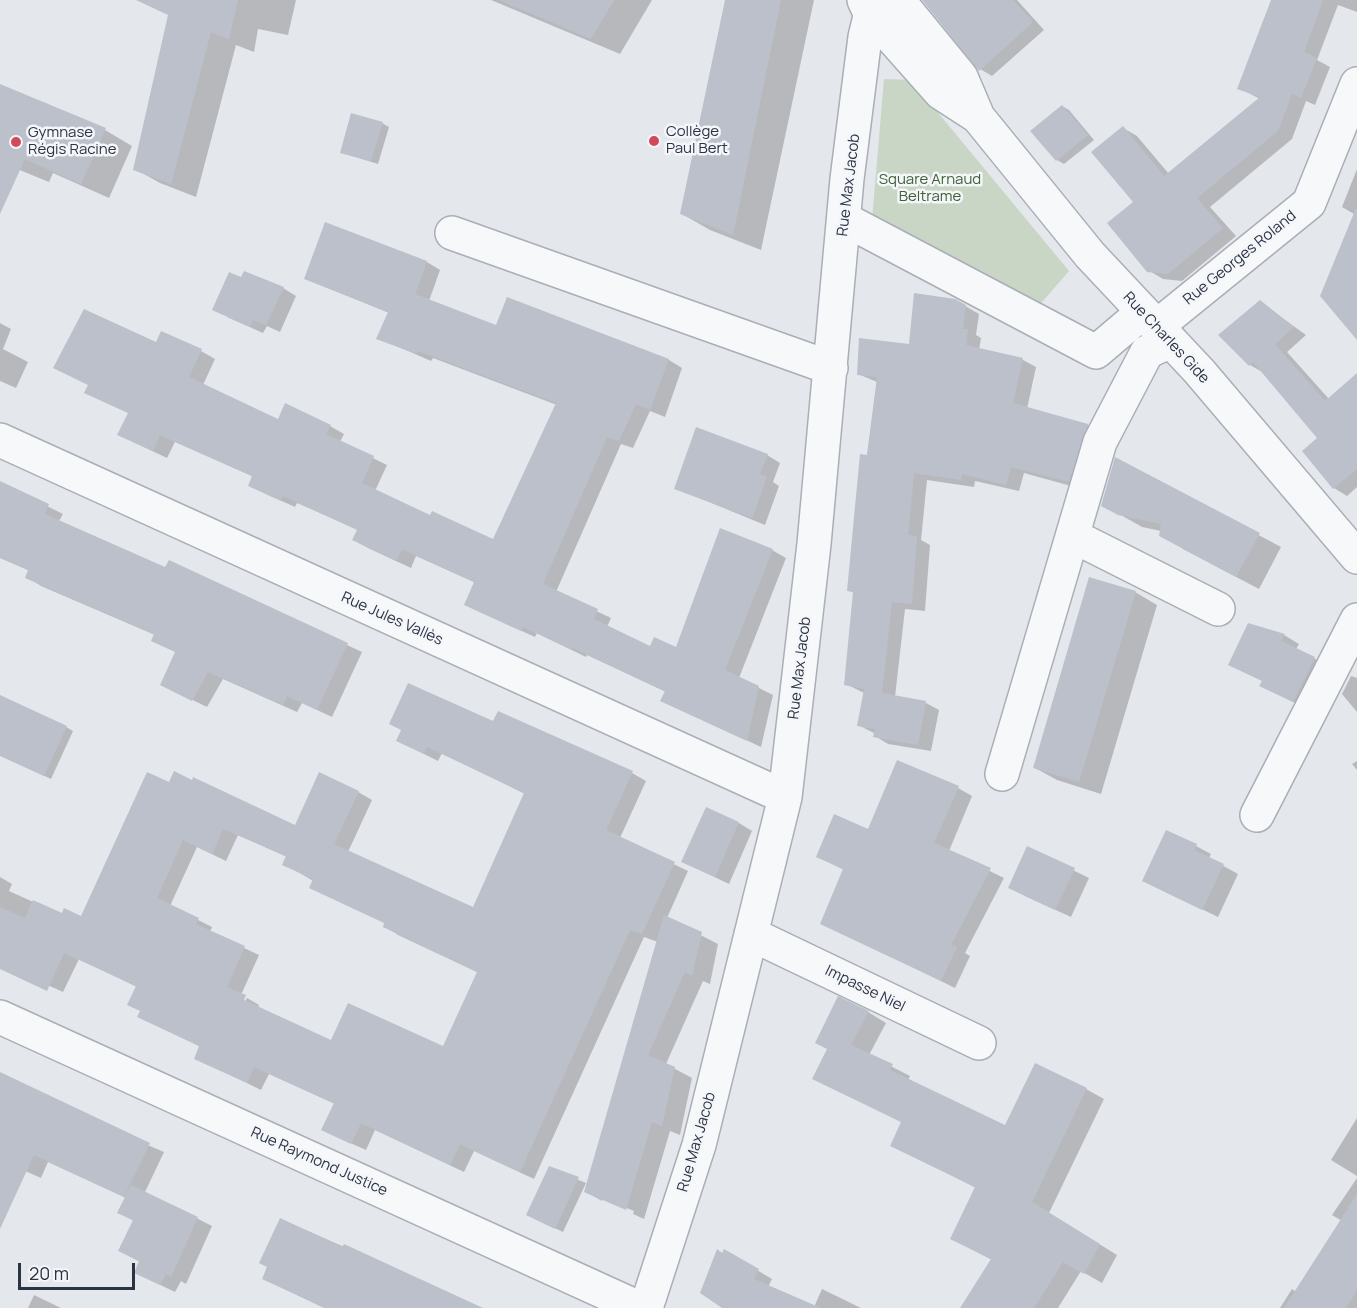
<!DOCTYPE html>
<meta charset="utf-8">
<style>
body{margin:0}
#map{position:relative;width:1357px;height:1308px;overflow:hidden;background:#e4e7ec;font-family:Manrope,sans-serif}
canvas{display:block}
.scale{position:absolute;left:18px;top:1263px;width:117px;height:27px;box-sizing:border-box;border:3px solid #2b3445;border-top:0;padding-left:8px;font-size:18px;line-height:21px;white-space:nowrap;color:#2b3445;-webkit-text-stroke:4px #f4f6f9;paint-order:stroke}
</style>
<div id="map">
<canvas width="1357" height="1308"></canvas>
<div class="scale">20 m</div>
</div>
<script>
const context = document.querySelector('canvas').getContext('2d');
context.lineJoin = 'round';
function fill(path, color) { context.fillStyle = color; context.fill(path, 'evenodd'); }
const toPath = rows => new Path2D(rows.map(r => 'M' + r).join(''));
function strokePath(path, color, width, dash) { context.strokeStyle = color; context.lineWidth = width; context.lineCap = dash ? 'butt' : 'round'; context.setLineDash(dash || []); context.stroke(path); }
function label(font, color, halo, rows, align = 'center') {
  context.font = font + ' Manrope,sans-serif'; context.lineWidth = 5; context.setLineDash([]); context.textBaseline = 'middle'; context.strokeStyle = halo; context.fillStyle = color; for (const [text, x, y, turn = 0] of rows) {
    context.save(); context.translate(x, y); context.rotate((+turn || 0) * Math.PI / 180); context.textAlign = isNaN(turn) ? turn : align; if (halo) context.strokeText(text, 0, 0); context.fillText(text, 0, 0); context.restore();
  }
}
fill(toPath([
 [884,79,911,80,1069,271,1037,308,872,220]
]), '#c9d6c5');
fill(toPath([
 [182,0,296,0,288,35,258,29,254,52,236,45,196,197,160,183,135,169],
 [491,0,652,0,620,54],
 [726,0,814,0,761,250,710,230,682,214],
 [941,0,1017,0,1044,30,992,76,980,69],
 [1273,0,1357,0,1357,12,1338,5,1317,60,1330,67,1315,105,1306,101,1292,139,1210,207,1236,236,1182,281,1163,279,1148,270,1123,128,1137,136,1169,174,1260,99,1239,88],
 [0,85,105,130,132,146,109,198,53,173,49,182,0,162],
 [1062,106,1069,110,1094,140,1064,164,1057,160],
 [382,123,389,127,378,164,342,153],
 [1357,169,1357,338,1354,214,1342,207],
 [326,224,427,262,440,270,429,301,497,327,508,299,669,360,682,368,665,417,650,411,633,448,621,444,556,592,611,618,607,627,651,648,677,649,772,550,786,558,739,678,773,695,761,747,662,701,666,692,587,655,586,657,537,633,535,637,480,612,476,583,416,556,411,568,368,548,354,540,359,530,297,503,295,507,264,493,254,477,175,442,167,458,133,442,157,344,201,351,215,359,203,385,279,421,330,426,344,434,340,442,387,465,375,491,431,517,494,541,557,405,433,358,431,361,378,338,389,313,306,279],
 [242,279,283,288,296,296,280,332,267,326,263,333,227,317],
 [955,300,979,314,976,335,981,338,979,350,1023,360,1036,367,1027,409,1088,425,1101,433,1082,489,1024,473,1019,491,975,481,974,487,927,480,921,540,930,545,925,611,905,609,895,697,926,703,939,710,931,751,888,744,875,736,876,734,858,725,864,693,846,684,855,594,849,590,877,382,858,374,910,345],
 [1260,302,1306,335,1287,352,1329,399,1357,375,1357,487,1347,496,1334,488,1304,451,1319,438,1264,373,1250,365],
 [0,323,11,329,3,349,28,362,16,388,0,381],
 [767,455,780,463,773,482,779,486,765,525,675,488],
 [1116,459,1281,547,1259,589,1183,549,1161,531,1142,527,1103,505],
 [0,483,63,514,59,521,166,569,169,562,362,652,332,717,302,703,297,712,223,679,207,707,176,692,177,653,155,635,41,586,27,577,30,571,0,558],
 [1135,592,1157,605,1101,794,1057,780,1035,768],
 [1284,635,1299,644,1296,649,1331,667,1309,710,1261,686,1263,681,1230,664],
 [1351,676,1357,678,1357,712,1342,694],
 [494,723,632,773,646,781,620,838,688,871,667,918,718,944,710,984,703,981,666,1064,692,1078,680,1135,670,1131,644,1219,633,1214,634,1211,602,1198,602,1201,586,1192,658,942,644,937,534,1179,474,1151,464,1172,375,1130,366,1150,337,1137,335,1104,269,1074,261,1090,196,1058,201,1047,139,1017,141,1011,137,987,79,959,63,992,19,972,0,957,0,877,12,884,9,891,62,915,82,918,169,784,296,827,358,792,372,800,348,852,473,909,525,794,442,753,438,761,398,741],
 [238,835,287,857,284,864,386,923,385,926,398,935,479,973,444,1048,332,1042,258,1008,259,1005,247,998,242,1007,241,995,259,955,210,932,212,927,170,906,197,847,226,861],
 [66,727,73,731,51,779,0,755,0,739],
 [1357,761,1357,770,1352,764],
 [958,788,972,796,949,851,1004,878,965,953,970,956,955,988,835,929,844,870,817,856],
 [739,823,752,831,729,884,683,862],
 [1196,846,1211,854,1209,858,1238,874,1218,917,1144,881],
 [1028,848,1089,878,1071,917,1025,896],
 [868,1012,886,1023,869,1055,910,1076,908,1080,1005,1127,1086,1089,1104,1099,1049,1213,1117,1255,1102,1283,1081,1271,1058,1308,985,1308,992,1260,952,1239,976,1188,892,1145,903,1123,814,1078],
 [0,1082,164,1152,145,1192,212,1226,186,1284,181,1281,175,1292,150,1280,140,1262,120,1251,134,1221,119,1213,126,1198,48,1162,41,1178,0,1160],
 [1357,1118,1357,1176,1331,1160],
 [550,1168,586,1183,563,1232,535,1219],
 [1357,1178,1357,1308,1280,1308,1292,1289,1296,1292,1342,1221,1332,1215],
 [281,1219,482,1308,324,1308,264,1279],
 [725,1251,772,1279,768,1287,814,1307,822,1289,861,1308,725,1308],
 [34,1295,61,1308,28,1308]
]), '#0003');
fill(toPath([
 [136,0,238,0,229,39,211,32,171,184,133,170,168,15],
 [499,0,614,0,591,39],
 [725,0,781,0,733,235,680,214],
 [922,0,1013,0,1033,22,979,71],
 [1271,0,1323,0,1304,52,1317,58,1301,98,1292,94,1278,131,1197,198,1223,228,1168,274,1147,272,1107,223,1133,202,1091,152,1123,126,1164,176,1260,97,1237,89],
 [0,84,106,128,81,184,25,159,0,214],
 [1062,105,1088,135,1056,161,1030,131],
 [351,113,383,122,371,161,340,153],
 [1356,208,1357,209,1357,340,1320,296],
 [325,222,427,261,415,294,496,325,507,297,669,359,650,410,636,404,619,441,607,437,543,584,598,609,594,619,650,646,654,637,676,647,720,528,773,549,725,670,759,686,747,741,660,701,665,691,573,648,572,650,523,627,521,631,464,605,474,582,402,549,396,561,352,540,357,530,283,496,281,501,248,486,252,476,160,435,153,451,117,435,128,413,84,393,88,385,53,368,84,309,156,342,161,331,202,349,189,377,278,419,285,403,331,425,326,434,374,456,362,483,430,515,432,511,493,539,556,403,418,351,417,354,376,339,388,312,304,279],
 [244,271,284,287,266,325,253,320,250,327,212,310,229,272,241,277],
 [914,293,955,299,966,305,963,329,968,329,966,345,1023,358,1013,403,1088,424,1069,482,1011,467,1006,485,962,474,961,480,914,473,908,535,917,536,912,604,892,602,882,693,926,701,918,745,873,737,875,729,857,726,864,689,844,685,853,592,847,591,860,454,867,455,877,377,857,375,859,338,909,344],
 [1260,300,1294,327,1275,344,1325,401,1357,373,1357,469,1333,489,1302,451,1317,438,1253,362,1249,366,1218,335],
 [696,427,768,454,760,474,767,477,752,518,674,489],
 [1115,457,1260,533,1236,577,1159,536,1161,524,1118,515,1101,506],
 [0,481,49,504,45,514,165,567,169,560,348,643,317,710,287,696,283,705,208,672,192,701,160,685,175,652,151,641,154,634,25,578,28,570,0,557],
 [1089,577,1136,591,1079,782,1033,768],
 [1248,623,1285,634,1281,641,1315,657,1293,702,1259,686,1262,681,1228,665],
 [408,683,493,721,498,711,633,771,606,830,675,862,642,934,630,930,520,1172,460,1144,450,1165,361,1123,351,1144,321,1130,334,1103,254,1067,247,1083,194,1059,199,1046,137,1017,140,1011,127,1005,136,986,64,953,47,991,0,969,0,907,25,918,33,900,62,913,64,908,81,916,147,772,169,782,174,771,192,780,193,777,295,825,319,772,359,791,334,844,473,907,524,793,427,747,424,754,396,741,401,730,389,724],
 [223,829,286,856,282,865,313,879,309,888,384,923,383,927,477,972,443,1046,348,1003,331,1040,244,1000,246,995,227,987,245,946,196,924,199,918,157,898,183,840,212,854],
 [0,695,67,726,44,776,0,756],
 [897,760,959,786,934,843,991,868,951,945,957,947,941,981,820,924,843,869,816,857,834,814,868,829],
 [706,807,739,822,715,877,681,862],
 [1166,830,1197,844,1194,850,1224,864,1202,910,1142,881],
 [1027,846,1075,868,1055,910,1008,888],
 [664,915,702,932,692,976,685,972,648,1055,675,1067,662,1126,652,1122,626,1210,584,1192],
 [838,996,869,1011,851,1045,893,1064,890,1070,1005,1125,1035,1063,1087,1088,1032,1202,1100,1244,1084,1274,1063,1262,1034,1308,960,1308,991,1259,950,1239,975,1187,890,1146,901,1122,812,1079,827,1049,815,1043],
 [0,1072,150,1143,124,1197,34,1155,0,1229],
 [549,1166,579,1177,555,1229,526,1215],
 [131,1185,198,1217,171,1277,166,1274,160,1285,134,1273,139,1261,118,1251,133,1220,117,1213],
 [1357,1194,1357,1290,1346,1308,1284,1308],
 [280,1218,342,1247,344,1244,483,1308,325,1308,262,1279,267,1267,259,1263],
 [717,1249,722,1253,724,1249,759,1269,754,1279,821,1308,722,1308,700,1293]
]), '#bbc0ca');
const minor = toPath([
 [864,0,870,13,941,93,978,117],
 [898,0,961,77,978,117,1090,255,1199,371,1357,557],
 [844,219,1096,352,1142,313],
 [452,233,831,368],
 [1156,327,1309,203,1357,84],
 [0,440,785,797],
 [1073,536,1218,609],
 [1002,774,1100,442,1147,352,1171,341],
 [1257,815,1357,620],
 [751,934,979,1043],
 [0,1017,639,1308],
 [646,1308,699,1145,785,797,814,544,847,179,865,37,874,0]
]);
strokePath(minor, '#a9aeb7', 36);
strokePath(minor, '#f7f8fa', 33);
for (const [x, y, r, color] of [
 [654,141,6,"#d1495b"],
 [16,142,6,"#d1495b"]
]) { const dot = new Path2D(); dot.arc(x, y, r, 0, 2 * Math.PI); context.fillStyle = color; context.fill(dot); strokePath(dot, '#f4f6f9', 2); }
label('15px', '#2b3445', '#f4f6f9', [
 ["Collège",666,132],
 ["Paul Bert",666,149],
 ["Gymnase",28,133],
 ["Régis Racine",28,150]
], 'left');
label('15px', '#3f6138', '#f4f6f9', [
 ["Square Arnaud",930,180],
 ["Beltrame",930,197]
]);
label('15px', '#2b3445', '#f4f6f9', [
 ["Rue Max Jacob",849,185,-83],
 ["Rue Georges Roland",1240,258,-39],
 ["Rue Charles Gide",1166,338,47],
 ["Rue Jules Vallès",392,619,24],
 ["Rue Max Jacob",800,668,-83],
 ["Impasse Niel",865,989,26],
 ["Rue Max Jacob",697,1142,-74],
 ["Rue Raymond Justice",319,1162,24]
]);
</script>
